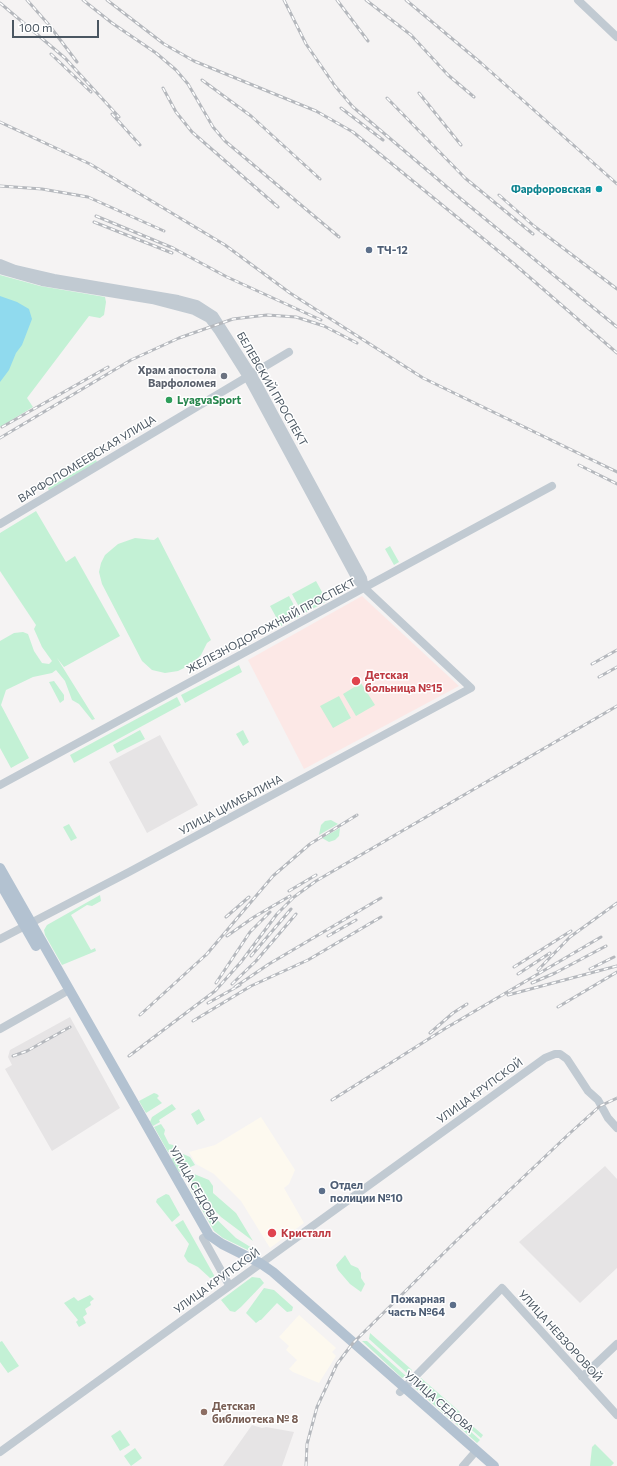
<!DOCTYPE html>
<meta charset="utf-8">
<style>
body{margin:0}
#map{position:relative;width:617px;height:1466px;overflow:hidden;background:#f5f3f3;font-family:Commissioner,sans-serif}
canvas{display:block}
.scale{position:absolute;left:12px;top:20px;width:87px;height:18px;box-sizing:border-box;border:2px solid #4a5661;border-top:0;padding-left:5px;font-size:12px;line-height:14px;white-space:nowrap;color:#4a5661;-webkit-text-stroke:3px #fff;paint-order:stroke}
</style>
<div id="map">
<canvas width="617" height="1466"></canvas>
<div class="scale">100 m</div>
</div>
<script>
const context = document.querySelector('canvas').getContext('2d');
context.lineJoin = 'round';
function fill(path, color) { context.fillStyle = color; context.fill(path, 'evenodd'); }
const toPath = rows => new Path2D(rows.map(r => 'M' + r).join(''));
function strokePath(path, color, width, dash) { context.strokeStyle = color; context.lineWidth = width; context.lineCap = dash ? 'butt' : 'round'; context.setLineDash(dash || []); context.stroke(path); }
function label(font, color, halo, rows, align = 'center') {
  context.font = font + ' Commissioner,sans-serif'; context.lineWidth = 3; context.setLineDash([]); context.textBaseline = 'middle'; context.strokeStyle = halo; context.fillStyle = color; for (const [text, x, y, turn = 0] of rows) {
    context.save(); context.translate(x, y); context.rotate((+turn || 0) * Math.PI / 180); context.textAlign = isNaN(turn) ? turn : align; if (halo) context.strokeText(text, 0, 0); context.fillText(text, 0, 0); context.restore();
  }
}
fill(toPath([
 [261,1117,295,1170,289,1184,284,1188,304,1223,270,1248,241,1201,214,1174,196,1164,189,1152,215,1145],
 [299,1315,336,1348,332,1352,336,1356,319,1383,293,1372,289,1369,297,1360,286,1350,289,1346,279,1337]
]), '#fdf9ef');
fill(toPath([
 [160,735,198,805,147,833,109,762],
 [70,1017,120,1108,52,1151,5,1069,12,1065,8,1057,10,1050],
 [605,1166,617,1179,617,1268,580,1303,519,1242],
 [252,1425,262,1428,266,1427,294,1432,282,1466,223,1466]
]), '#e6e4e5');
fill(toPath([
 [362,596,459,686,304,769,248,660]
]), '#fce8e6');
fill(toPath([
 [0,275,40,286,105,297,106,302,104,315,100,318,89,316,27,398,33,407,0,427],
 [96,460,97,462,49,491,48,488],
 [36,511,66,562,75,556,120,636,64,667,57,658,95,719,92,720,79,704,72,700,65,681,56,670,52,673,33,677,6,690,1,705,29,758,11,768,0,748,0,641,14,633,23,632,28,634,34,651,42,663,49,664,52,661,42,647,34,629,36,625,0,571,0,533],
 [158,537,211,640,207,643,201,655,192,664,178,671,165,673,152,670,142,661,102,584,99,572,101,563,105,555,118,544,135,538,154,540],
 [390,546,399,562,394,565,385,549],
 [316,581,327,601,303,614,292,594],
 [289,596,300,616,281,626,270,606],
 [239,665,242,672,185,703,181,695],
 [54,681,64,695,64,700,60,703,49,682],
 [361,683,375,705,356,716,343,694],
 [339,696,351,718,333,728,320,706],
 [177,697,181,705,74,763,70,755],
 [140,730,145,739,117,753,113,745],
 [243,730,249,742,243,746,236,734],
 [331,820,338,824,319,835,321,825,325,821],
 [69,824,77,838,71,841,63,827],
 [340,828,339,836,335,840,329,842,322,838],
 [100,895,101,901,92,906,87,905,71,915,91,950,95,948,96,951,62,965,45,935,44,930,47,925],
 [154,1093,157,1094,159,1096,157,1098,162,1103,146,1113,139,1101],
 [172,1104,176,1109,159,1120,160,1122,153,1126,150,1122,152,1117],
 [199,1109,205,1120,197,1125,191,1114],
 [161,1124,165,1130,164,1134,169,1144,173,1145,176,1150,171,1153,168,1152,154,1127],
 [183,1154,190,1157,195,1165,179,1172,171,1159],
 [194,1174,209,1180,213,1186,213,1193,236,1213,253,1241,221,1217,197,1192,190,1178],
 [188,1185,206,1209,236,1238,252,1248,252,1252,223,1238,214,1231],
 [166,1194,169,1195,180,1215,172,1222,156,1202,157,1199],
 [183,1220,215,1277,210,1278,198,1267,188,1262,184,1256,189,1244,175,1225],
 [345,1255,351,1265,358,1268,361,1273,361,1278,365,1284,361,1292,350,1284,338,1270,336,1265],
 [252,1277,260,1278,264,1283,241,1307,235,1312,230,1311,221,1300],
 [264,1288,274,1290,293,1307,292,1311,287,1312,277,1303,261,1320,260,1320,256,1323,246,1313],
 [90,1295,94,1299,90,1302,91,1305,85,1309,87,1314,83,1317,86,1323,79,1327,76,1322,78,1320,64,1303,74,1297,78,1301],
 [370,1333,412,1370,408,1374,369,1339],
 [2,1341,19,1366,8,1373,0,1362,0,1342],
 [362,1341,367,1341,406,1376,402,1378],
 [421,1378,460,1412,456,1416,417,1382],
 [416,1383,455,1418,452,1421,414,1387],
 [461,1416,483,1435,481,1438,459,1419],
 [458,1420,480,1440,477,1443,455,1423],
 [120,1430,130,1445,120,1451,111,1436],
 [595,1444,614,1463,611,1466,590,1466,592,1447],
 [135,1448,142,1458,131,1466,124,1456]
]), '#c3f1d5');
fill(toPath([
 [0,296,17,302,29,309,32,319,22,345,16,353,9,370,0,382]
]), '#90daee');
strokePath(toPath([
 [578,0,617,37],
 [0,263,15,269,54,278,178,299,197,304,214,315,257,382,363,578,365,588],
 [0,270,42,282,152,300,194,311,209,319,218,331,247,377,357,581,471,688,129,872,0,939],
 [0,524,289,352],
 [0,785,552,486],
 [0,1029,69,990],
 [203,1238,229,1285],
 [582,1377,617,1344],
 [400,1392,502,1288,617,1415],
 [0,1452,545,1058,555,1054,560,1054,567,1059,588,1091,598,1100,608,1118,617,1128],
 [463,1466,476,1451]
]), '#c1cad2', 8);
strokePath(toPath([
 [0,868,209,1235,222,1244,260,1263,273,1272,494,1466],
 [0,883,36,946]
]), '#b3c2d1', 10);
const rail = toPath([
 [27,0,49,25,77,62],
 [83,0,112,23,156,53,176,70,188,84,213,127,225,141,339,237],
 [107,0,164,44,194,61,316,111,353,132,513,263,617,353],
 [284,0,306,44,335,86,353,107,461,199,617,327],
 [337,0,368,41],
 [366,0,411,35,448,75,474,97],
 [406,0,481,63,617,184],
 [0,3,65,58,119,117],
 [51,54,91,92],
 [202,80,251,116,320,179],
 [163,88,176,112,192,132,278,207],
 [419,93,461,145],
 [387,98,465,178,533,234],
 [341,108,383,140],
 [112,114,140,145],
 [0,122,90,164,225,245,290,293,423,378,617,472],
 [0,186,42,189,88,197,164,231],
 [499,195,534,226,617,289],
 [96,216,173,248,227,277,321,320],
 [94,222,172,253],
 [2,427,108,367],
 [0,438,131,360,179,338,233,319,267,315,296,317,324,326,357,343],
 [579,465,617,484],
 [592,664,617,650],
 [599,677,617,667],
 [289,891,316,875],
 [226,917,249,897],
 [227,936,254,917,290,896],
 [328,936,356,920],
 [206,955,273,876,310,844,357,815],
 [251,956,291,909],
 [514,967,571,931],
 [590,969,614,957],
 [538,970,570,937,617,903],
 [518,974,550,953],
 [216,983,250,932,270,912],
 [532,983,555,973,606,946],
 [232,984,256,961,296,914],
 [235,987,269,964,381,898],
 [508,995,617,966],
 [208,1003,240,985],
 [558,1007,617,972],
 [140,1015,209,952],
 [193,1021,251,986,308,960,381,917],
 [430,1033,453,1013,467,1004],
 [13,1056,27,1051,70,1027],
 [129,1056,215,991,241,962,277,914,294,897,316,881,617,706],
 [332,1100,446,1028,601,937],
 [306,1466,307,1444,317,1407,337,1364,353,1343,456,1241,570,1133,600,1106,617,1098]
]);
strokePath(rail, '#b5b8bd', 3);
strokePath(rail, '#fff', 1.5, [4.5]);
for (const [x, y, r, color] of [
 [599,189,4,"#0f9aa8"],
 [369,250,4,"#5c6f8a"],
 [224,376,4,"#6b7280"],
 [169,400,4,"#2e9e5b"],
 [356,681,5,"#e0444e"],
 [322,1191,4,"#5c6f8a"],
 [272,1233,5,"#e0444e"],
 [453,1305,4,"#5c6f8a"],
 [204,1412,4,"#8d6e63"]
]) { const dot = new Path2D(); dot.arc(x, y, r, 0, 2 * Math.PI); context.fillStyle = color; context.fill(dot); strokePath(dot, '#fff', 1.5); }
label('bold 11px', '#0d838f', '#fff', [
 ["Фарфоровская",591,189]
], 'right');
label('bold 11px', '#4e5e75', '#fff', [
 ["ТЧ-12",377,250],
 ["Отдел",330,1185],
 ["полиции №10",330,1198],
 ["Пожарная",445,1299,"right"],
 ["часть №64",445,1312,"right"]
], 'left');
label('bold 11px', '#5b616d', '#fff', [
 ["Храм апостола",216,370],
 ["Варфоломея",216,383]
], 'right');
label('11px', '#4a5661', '#fff', [
 ["БЕЛЕВСКИЙ ПРОСПЕКТ",272,389,60],
 ["ВАРФОЛОМЕЕВСКАЯ УЛИЦА",87,459,-31],
 ["ЖЕЛЕЗНОДОРОЖНЫЙ ПРОСПЕКТ",271,626,-28],
 ["УЛИЦА ЦИМБАЛИНА",231,805,-28],
 ["УЛИЦА КРУПСКОЙ",480,1091,-36],
 ["УЛИЦА СЕДОВА",194,1185,60],
 ["УЛИЦА КРУПСКОЙ",217,1281,-36],
 ["УЛИЦА НЕВЗОРОВОЙ",560,1336,48],
 ["УЛИЦА СЕДОВА",439,1402,41]
]);
label('bold 11px', '#27864d', '#fff', [
 ["LyagvaSport",177,400]
], 'left');
label('bold 11px', '#be3a42', '#fff', [
 ["Детская",365,675],
 ["больница №15",365,688],
 ["Кристалл",281,1233]
], 'left');
label('bold 11px', '#785e54', '#fff', [
 ["Детская",212,1406],
 ["библиотека № 8",212,1419]
], 'left');
</script>
